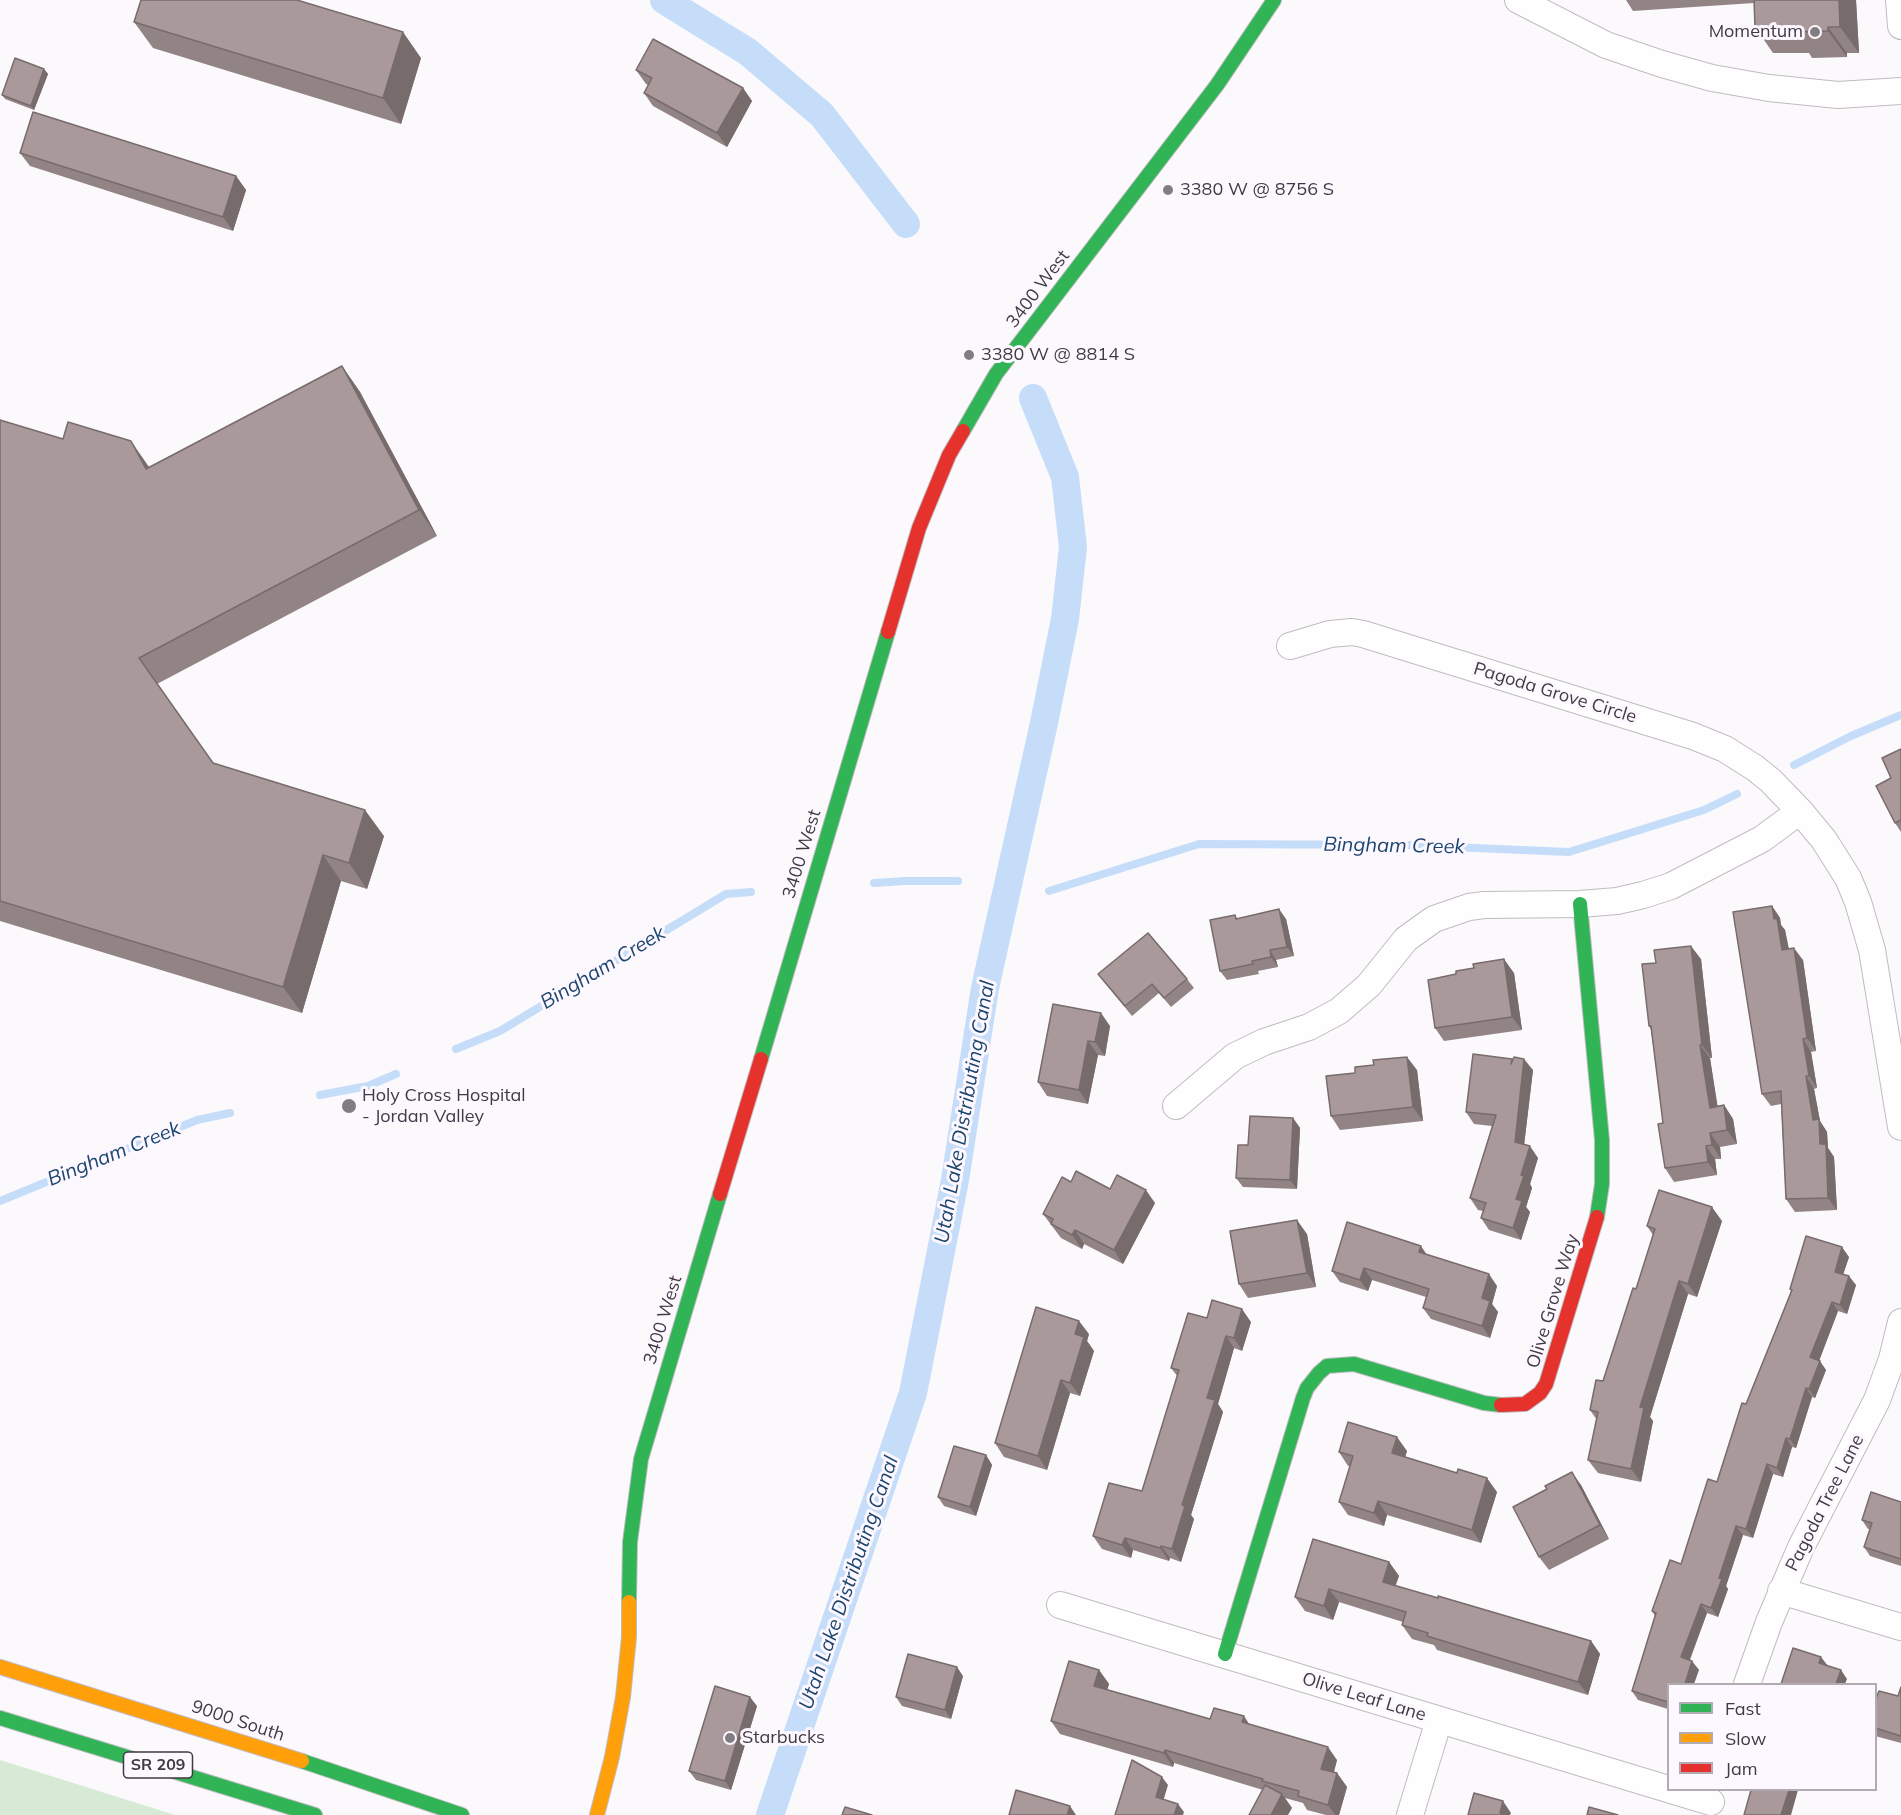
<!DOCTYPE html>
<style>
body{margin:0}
#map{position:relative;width:1901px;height:1815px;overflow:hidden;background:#fcf9fd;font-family:Mulish,sans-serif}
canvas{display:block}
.legend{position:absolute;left:1667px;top:1683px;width:210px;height:108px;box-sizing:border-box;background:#fdf7ff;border:2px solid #b1abb3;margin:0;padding:8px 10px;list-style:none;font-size:18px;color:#403a42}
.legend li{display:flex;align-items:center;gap:12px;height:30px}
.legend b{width:30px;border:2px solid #b1abb3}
</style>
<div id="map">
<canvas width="1901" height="1815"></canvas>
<ul class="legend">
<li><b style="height:8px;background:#30b455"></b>Fast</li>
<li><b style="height:8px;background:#ff9f0a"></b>Slow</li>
<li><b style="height:8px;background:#e5322d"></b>Jam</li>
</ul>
</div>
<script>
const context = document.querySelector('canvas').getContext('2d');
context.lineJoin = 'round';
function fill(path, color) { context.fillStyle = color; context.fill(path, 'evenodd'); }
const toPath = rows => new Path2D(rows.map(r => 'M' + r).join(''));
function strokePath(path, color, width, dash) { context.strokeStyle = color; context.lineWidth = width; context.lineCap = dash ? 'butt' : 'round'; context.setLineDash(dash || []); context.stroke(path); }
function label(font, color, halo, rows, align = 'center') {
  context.font = font + ' Mulish,sans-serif'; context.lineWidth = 6; context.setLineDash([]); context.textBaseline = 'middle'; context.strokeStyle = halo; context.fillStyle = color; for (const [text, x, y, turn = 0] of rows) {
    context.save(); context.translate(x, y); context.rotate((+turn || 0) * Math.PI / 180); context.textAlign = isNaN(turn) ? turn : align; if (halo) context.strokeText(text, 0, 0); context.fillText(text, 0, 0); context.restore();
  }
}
fill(toPath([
 [0,1760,175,1815,0,1815]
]), '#d6ead6');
strokePath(toPath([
 [1794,765,1851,736,1901,715],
 [874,883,905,881,958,881],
 [1049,891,1199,844,1405,845,1569,852,1704,810,1737,794],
 [456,1049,500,1031,726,894,751,892],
 [320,1095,368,1086,396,1074],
 [0,1201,197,1120,230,1113]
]), '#c5ddf9', 8);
strokePath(toPath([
 [664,0,748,52,822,115,906,224],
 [770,1815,913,1393,955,1180,985,988,1044,723,1065,619,1073,547,1065,477,1033,398]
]), '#c5ddf9', 28);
const street = toPath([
 [1518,0,1606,45,1662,64,1712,78,1769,88,1838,95,1901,91],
 [1899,0,1901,26],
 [1290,646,1330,634,1352,632,1363,634,1693,736,1725,749,1755,768,1771,781,1800,811,1824,840,1848,878,1858,902,1872,950,1901,1127],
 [1176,1106,1235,1056,1264,1042,1309,1027,1339,1011,1369,985,1406,939,1434,919,1469,907,1484,905,1580,904,1617,901,1643,895,1671,886,1762,839,1800,811],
 [1781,1591,1901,1627],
 [1060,1605,1668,1789],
 [1747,1684,1769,1622,1801,1547,1877,1400,1892,1359,1901,1322],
 [1671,1790,1711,1802],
 [1410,1815,1439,1720]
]);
const fast = toPath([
 [963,431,996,374,1217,85,1274,0],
 [1580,904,1602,1140,1602,1184,1597,1217],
 [761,1059,888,632],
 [629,1602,630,1542,641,1459,720,1194],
 [1225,1654,1303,1398,1307,1388,1319,1373,1327,1366,1354,1364,1484,1403,1501,1405],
 [0,1718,315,1815],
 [302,1761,462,1815]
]);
const slow = toPath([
 [0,1667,302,1761],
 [597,1815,612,1757,623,1697,629,1637,629,1602]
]);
const jam = toPath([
 [888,632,919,528,949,455,963,431],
 [720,1194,761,1059],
 [1501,1405,1525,1404,1540,1393,1546,1384,1597,1217]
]);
strokePath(street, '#c0bbc0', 28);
strokePath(fast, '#c0bbc0', 16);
strokePath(slow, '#c0bbc0', 16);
strokePath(jam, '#c0bbc0', 16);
strokePath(street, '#fffeff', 26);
strokePath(fast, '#30b455', 14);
strokePath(slow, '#ff9f0a', 14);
strokePath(jam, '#e5322d', 14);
fill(toPath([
 [1626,0,1856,0,1859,53,1847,53,1847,57,1812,58,1809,53,1773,53,1755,27,1754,3,1633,11],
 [134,22,421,58,401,124,153,48],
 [44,69,48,74,34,110,5,99,2,95],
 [636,70,743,88,752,101,727,147,653,106,644,93,648,85,646,84],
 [20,153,236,176,246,190,233,231,30,166],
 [342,366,360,392,437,536,157,684,213,763,384,836,367,889,341,881,302,1013,0,921,0,420,149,467],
 [1901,749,1901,832,1895,823,1891,778],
 [1772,906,1780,918,1781,925,1785,930,1789,949,1803,960,1816,1051,1811,1052,1817,1088,1814,1089,1820,1121,1827,1132,1828,1148,1834,1157,1837,1210,1795,1212,1786,1199,1781,1104,1771,1106,1762,1094],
 [1235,915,1237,918,1286,919,1294,956,1276,960,1278,967,1258,971,1259,974,1227,980,1220,971],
 [1701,959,1712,1058,1710,1058,1717,1106,1724,1105,1733,1119,1737,1144,1720,1147,1721,1159,1715,1159,1717,1175,1674,1182,1665,1168,1663,1123,1651,1030,1649,1026],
 [1514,973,1522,1030,1444,1041,1435,1028,1456,974],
 [1098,974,1187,979,1194,988,1171,1007,1159,993,1132,1016,1105,983],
 [1053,1004,1110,1026,1105,1056,1098,1055,1088,1104,1047,1096,1038,1082],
 [1513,1060,1533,1070,1524,1145,1538,1158,1530,1184,1532,1188,1526,1207,1530,1212,1521,1240,1489,1230,1481,1218,1483,1211,1478,1210,1470,1198,1492,1126,1474,1124,1466,1112],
 [1417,1070,1423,1121,1340,1130,1331,1116,1355,1073],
 [1293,1118,1300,1128,1297,1189,1243,1187,1236,1178,1248,1145],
 [1071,1182,1110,1189,1155,1203,1123,1264,1084,1244,1082,1249,1061,1238,1043,1214],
 [1722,1221,1697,1297,1688,1294,1650,1417,1653,1421,1641,1482,1598,1473,1588,1460,1597,1420,1590,1410,1603,1381,1636,1289,1653,1235,1647,1226],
 [1307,1234,1316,1287,1248,1298,1239,1284],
 [1427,1255,1497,1286,1492,1304,1498,1312,1490,1338,1431,1319,1423,1308,1426,1297,1372,1280,1368,1291,1340,1282,1332,1271],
 [1849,1257,1843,1274,1856,1285,1847,1314,1838,1311,1819,1361,1826,1370,1815,1398,1812,1397,1796,1448,1792,1447,1783,1477,1773,1474,1753,1538,1743,1535,1726,1586,1728,1589,1718,1617,1707,1613,1690,1660,1699,1670,1668,1684,1668,1709,1638,1700,1632,1691,1655,1616,1652,1611,1681,1564,1717,1482,1791,1291,1790,1289],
 [1207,1318,1251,1322,1242,1351,1234,1348,1218,1404,1223,1412,1191,1515,1194,1519,1181,1562,1170,1558,1169,1561,1133,1550,1131,1558,1102,1549,1093,1536,1142,1491,1178,1377,1171,1368],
 [1089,1334,1087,1341,1094,1351,1080,1396,1070,1393,1047,1470,1004,1457,995,1443],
 [1407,1451,1405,1457,1497,1492,1481,1543,1387,1515,1384,1526,1348,1515,1339,1502,1350,1466,1348,1466,1339,1452],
 [986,1455,992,1465,976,1516,944,1506,938,1497],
 [1581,1485,1609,1539,1549,1570,1539,1557,1547,1489],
 [1901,1502,1901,1566,1870,1556,1864,1547,1870,1529,1868,1529,1862,1520],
 [1389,1562,1399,1576,1395,1586,1591,1641,1600,1654,1588,1695,1437,1650,1434,1645,1412,1639,1402,1625,1403,1622,1339,1602,1333,1620,1305,1611,1295,1597],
 [1099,1670,1109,1684,1107,1690,1210,1719,1249,1724,1337,1760,1334,1772,1337,1773,1347,1787,1339,1815,1326,1815,1307,1810,1303,1803,1285,1798,1292,1808,1263,1790,1174,1763,1173,1767,1060,1734,1051,1721],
 [963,1676,951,1719,902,1706,896,1697],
 [1901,1687,1901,1743,1875,1736,1875,1701,1898,1696],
 [757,1706,731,1790,696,1780,689,1771]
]), '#928485');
fill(toPath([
 [1839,0,1856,0,1859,53,1840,27],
 [1828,27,1847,53,1847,57,1828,31],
 [403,32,421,58,401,124,383,98],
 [44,69,48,74,34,110,31,106],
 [743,88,752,101,727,147,717,133],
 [236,176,246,190,233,231,223,217],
 [342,366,360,392,437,536,419,510],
 [131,441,149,467,146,469],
 [365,810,384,836,367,889,349,863],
 [323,855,341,881,302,1013,283,987],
 [1772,906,1780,918,1781,925,1785,930,1791,962,1782,950,1774,919],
 [1279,909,1286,919,1294,956,1287,947],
 [1691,946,1701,959,1712,1058,1702,1045],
 [1794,948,1803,960,1816,1051,1807,1038],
 [1270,950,1276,960,1278,967,1271,957],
 [1504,959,1514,973,1522,1030,1512,1017],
 [1101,1013,1110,1026,1105,1056,1095,1042],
 [1803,1039,1811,1052,1817,1088,1809,1076],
 [1088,1041,1098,1055,1088,1104,1079,1090],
 [1700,1045,1710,1058,1720,1121,1710,1108],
 [1407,1057,1417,1070,1423,1121,1413,1107],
 [1524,1059,1533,1070,1523,1154,1515,1142],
 [1806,1076,1814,1089,1820,1121,1827,1132,1828,1148,1834,1157,1837,1210,1828,1198,1813,1120],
 [1724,1105,1733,1119,1737,1144,1727,1130],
 [1293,1118,1300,1128,1297,1189,1290,1180],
 [1710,1133,1720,1147,1721,1159,1712,1145],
 [1530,1146,1538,1158,1530,1184,1532,1188,1526,1207,1530,1212,1521,1240,1513,1228,1516,1199,1521,1175],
 [1706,1146,1715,1159,1717,1175,1708,1162],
 [1146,1190,1155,1203,1123,1264,1114,1250],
 [1712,1207,1722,1221,1697,1297,1688,1284],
 [1297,1220,1307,1234,1316,1287,1307,1273],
 [1075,1230,1084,1244,1082,1249,1072,1235],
 [1421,1246,1429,1258,1419,1252],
 [1842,1247,1849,1257,1841,1281,1835,1272],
 [1364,1268,1372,1280,1368,1291,1360,1280],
 [1489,1274,1497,1286,1492,1304,1498,1312,1490,1338,1482,1326,1482,1298],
 [1849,1276,1856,1285,1847,1314,1840,1305],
 [1679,1281,1688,1294,1650,1417,1653,1421,1641,1482,1631,1469,1640,1407],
 [1832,1302,1838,1311,1817,1366,1810,1357],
 [1242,1309,1251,1322,1242,1351,1234,1338],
 [1079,1321,1089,1334,1087,1341,1094,1351,1080,1396,1070,1383,1075,1334],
 [1226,1336,1234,1348,1218,1404,1223,1412,1191,1515,1194,1519,1181,1562,1172,1549,1207,1398],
 [1820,1361,1826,1370,1815,1398,1809,1389],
 [1061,1380,1070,1393,1047,1470,1038,1456],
 [1806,1388,1812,1397,1796,1448,1790,1439],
 [1397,1437,1407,1451,1402,1467,1392,1453],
 [1786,1438,1792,1447,1783,1477,1777,1468],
 [986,1455,992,1465,976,1516,970,1507],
 [1767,1464,1773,1474,1753,1538,1746,1529],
 [1572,1472,1581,1485,1609,1539,1600,1525],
 [1487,1478,1497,1492,1481,1543,1472,1530],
 [1378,1501,1387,1515,1384,1526,1374,1513],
 [1736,1526,1743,1535,1726,1586,1728,1589,1718,1617,1711,1608,1719,1578],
 [1125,1538,1133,1550,1131,1558,1122,1545],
 [1161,1546,1170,1558,1169,1561,1160,1548],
 [1389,1562,1399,1576,1392,1596,1383,1582],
 [1329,1589,1339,1602,1333,1620,1324,1606],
 [1701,1604,1707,1613,1687,1666,1681,1657],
 [1591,1641,1600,1654,1588,1695,1578,1682],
 [1821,1657,1828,1666,1819,1663],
 [1692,1661,1699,1670,1694,1684,1685,1684],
 [957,1667,963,1676,951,1719,945,1710],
 [1099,1670,1109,1684,1104,1700,1094,1686],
 [1841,1670,1847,1679,1845,1684,1836,1684],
 [750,1697,757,1706,731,1790,725,1781],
 [1244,1716,1253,1730,1242,1722],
 [1328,1747,1337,1760,1331,1782,1321,1769],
 [1165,1750,1174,1763,1173,1767,1164,1753],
 [1337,1773,1347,1787,1339,1815,1335,1815,1328,1805],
 [1162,1777,1168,1785,1162,1805,1156,1797],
 [1789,1790,1798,1790,1791,1815,1781,1815],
 [1282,1794,1292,1808,1288,1815,1271,1815],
 [1503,1801,1511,1813,1510,1815,1501,1815,1500,1813],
 [1178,1804,1184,1812,1183,1815,1174,1815],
 [1070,1806,1076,1815,1067,1815]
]), '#776b6c');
const building = toPath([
 [141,0,297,0,403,32,383,98,134,22,141,0],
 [1754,0,1839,0,1840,27,1828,27,1828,31,1794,32,1793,27,1755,27,1754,0],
 [653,39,743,88,717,133,644,93,652,78,636,70,653,39],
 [15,58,44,69,31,106,2,95,15,58],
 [33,112,236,176,223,217,20,153,33,112],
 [342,366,419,510,139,658,213,763,365,810,349,863,323,855,283,987,0,901,0,420,63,439,68,422,131,441,146,469,342,366],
 [1901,749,1901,820,1895,823,1876,786,1891,778,1882,758,1901,749],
 [1772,906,1774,919,1777,918,1782,950,1794,948,1807,1038,1803,1039,1809,1076,1806,1076,1813,1120,1819,1119,1820,1144,1826,1144,1828,1198,1786,1199,1781,1091,1762,1094,1733,912,1772,906],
 [1279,909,1287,947,1270,950,1271,957,1252,961,1253,964,1220,971,1210,920,1235,915,1236,919,1279,909],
 [1148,933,1187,979,1164,998,1152,984,1125,1006,1098,974,1148,933],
 [1691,946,1702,1045,1700,1045,1710,1108,1724,1105,1727,1130,1710,1133,1712,1145,1706,1146,1708,1162,1665,1168,1658,1124,1663,1123,1651,1026,1649,1026,1642,964,1656,963,1654,950,1691,946],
 [1504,959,1512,1017,1435,1028,1428,980,1456,974,1456,971,1474,968,1473,964,1504,959],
 [1053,1004,1101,1013,1095,1042,1088,1041,1079,1090,1038,1082,1053,1004],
 [1473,1054,1512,1059,1511,1064,1514,1057,1524,1059,1515,1142,1530,1146,1521,1175,1524,1176,1516,1199,1522,1201,1513,1228,1481,1218,1486,1203,1470,1198,1496,1115,1466,1112,1473,1054],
 [1407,1057,1413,1107,1331,1116,1326,1076,1355,1073,1355,1067,1374,1065,1373,1060,1407,1057],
 [1250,1116,1293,1118,1290,1180,1236,1178,1238,1145,1248,1145,1250,1116],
 [1076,1171,1110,1189,1117,1175,1146,1190,1114,1250,1075,1230,1072,1235,1051,1224,1053,1219,1043,1214,1062,1177,1071,1182,1076,1171],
 [1659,1190,1712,1207,1688,1284,1679,1281,1640,1407,1644,1408,1631,1469,1588,1460,1598,1412,1590,1410,1596,1380,1603,1381,1633,1288,1636,1289,1655,1229,1647,1226,1659,1190],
 [1297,1220,1307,1273,1239,1284,1230,1231,1297,1220],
 [1347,1222,1421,1246,1419,1252,1489,1274,1482,1298,1490,1301,1482,1326,1423,1308,1429,1289,1364,1268,1360,1280,1332,1271,1347,1222],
 [1806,1236,1842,1247,1835,1272,1849,1276,1840,1305,1832,1302,1810,1357,1820,1361,1809,1389,1806,1388,1790,1439,1786,1438,1777,1468,1767,1464,1746,1529,1736,1526,1719,1578,1722,1579,1711,1608,1701,1604,1681,1657,1692,1661,1685,1684,1668,1684,1668,1702,1632,1691,1656,1613,1652,1611,1670,1560,1681,1564,1708,1479,1717,1482,1742,1403,1746,1404,1792,1290,1790,1289,1806,1236],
 [1212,1300,1242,1309,1234,1338,1226,1336,1207,1398,1215,1400,1182,1505,1185,1506,1172,1549,1161,1546,1160,1548,1125,1538,1122,1545,1093,1536,1109,1483,1142,1491,1179,1370,1171,1368,1188,1313,1207,1318,1212,1300],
 [1036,1307,1079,1321,1075,1334,1084,1337,1070,1383,1061,1380,1038,1456,995,1443,1036,1307],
 [1348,1422,1397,1437,1392,1453,1457,1473,1458,1469,1487,1478,1472,1530,1378,1501,1374,1513,1339,1502,1353,1456,1339,1452,1348,1422],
 [954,1446,986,1455,970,1507,938,1497,954,1446],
 [1572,1472,1600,1525,1539,1557,1513,1507,1547,1489,1545,1486,1572,1472],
 [1871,1492,1901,1502,1901,1559,1864,1547,1872,1523,1862,1520,1871,1492],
 [1313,1539,1389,1562,1383,1582,1438,1598,1438,1596,1591,1641,1578,1682,1427,1636,1428,1633,1402,1625,1406,1612,1329,1589,1324,1606,1295,1597,1313,1539],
 [1793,1648,1821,1657,1819,1663,1841,1670,1836,1684,1781,1684,1793,1648],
 [908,1654,957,1667,945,1710,896,1697,908,1654],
 [1069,1661,1099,1670,1094,1686,1210,1719,1214,1708,1244,1716,1242,1722,1328,1747,1321,1769,1337,1773,1328,1805,1298,1796,1299,1791,1262,1781,1263,1779,1165,1750,1164,1753,1051,1721,1069,1661],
 [715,1686,750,1697,725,1781,689,1771,715,1686],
 [1901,1687,1901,1736,1875,1728,1875,1701,1879,1691,1898,1696,1901,1687],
 [1132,1760,1162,1777,1156,1797,1178,1804,1174,1815,1115,1815,1132,1760],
 [1265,1785,1282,1794,1271,1815,1249,1815,1265,1785],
 [1016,1790,1070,1806,1067,1815,1009,1815,1016,1790],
 [1751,1790,1789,1790,1781,1815,1744,1815,1751,1790],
 [1474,1793,1503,1801,1500,1813,1508,1815,1468,1815,1474,1793],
 [845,1807,872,1815,842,1815,845,1807],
 [1589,1807,1618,1815,1587,1815,1589,1807]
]);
fill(building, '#aa999b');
strokePath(building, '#776b6c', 1.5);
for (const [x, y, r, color] of [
 [1815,32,6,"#827d83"],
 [1168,190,6,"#827d83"],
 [969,355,6,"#827d83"],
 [349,1106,8,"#827d83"],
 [730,1738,6,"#827d83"]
]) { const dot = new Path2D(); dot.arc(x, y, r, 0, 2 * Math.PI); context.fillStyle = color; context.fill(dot); strokePath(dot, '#fdf7ff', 2); }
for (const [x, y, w] of [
 [158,1765,69]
]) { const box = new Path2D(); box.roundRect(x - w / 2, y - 13, w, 26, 4.5); context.fillStyle = '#fdf7ff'; context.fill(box); strokePath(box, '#403a42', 1.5); }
label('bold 16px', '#403a42', null, [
 ["SR 209",158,1765]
]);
label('18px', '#403a42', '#fdf7ff', [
 ["Momentum",1803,32,"right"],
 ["3380 W @ 8756 S",1180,190],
 ["3380 W @ 8814 S",981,355],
 ["Holy Cross Hospital",362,1096],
 ["- Jordan Valley",362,1117],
 ["Starbucks",742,1738]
], 'left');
label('18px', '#403a42', '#fdf7ff', [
 ["3400 West",1038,289,-53],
 ["Pagoda Grove Circle",1555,693,17],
 ["3400 West",802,854,-73],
 ["Olive Grove Way",1553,1301,-73],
 ["3400 West",663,1320,-73],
 ["Pagoda Tree Lane",1825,1503,-63],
 ["Olive Leaf Lane",1364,1697,17],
 ["9000 South",238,1721,18]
]);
label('italic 20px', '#1a456d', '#fdf7ff', [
 ["Bingham Creek",1394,846,1],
 ["Bingham Creek",603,968,-31],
 ["Utah Lake Distributing Canal",965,1112,-80],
 ["Bingham Creek",114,1154,-22],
 ["Utah Lake Distributing Canal",849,1583,-71]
]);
</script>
